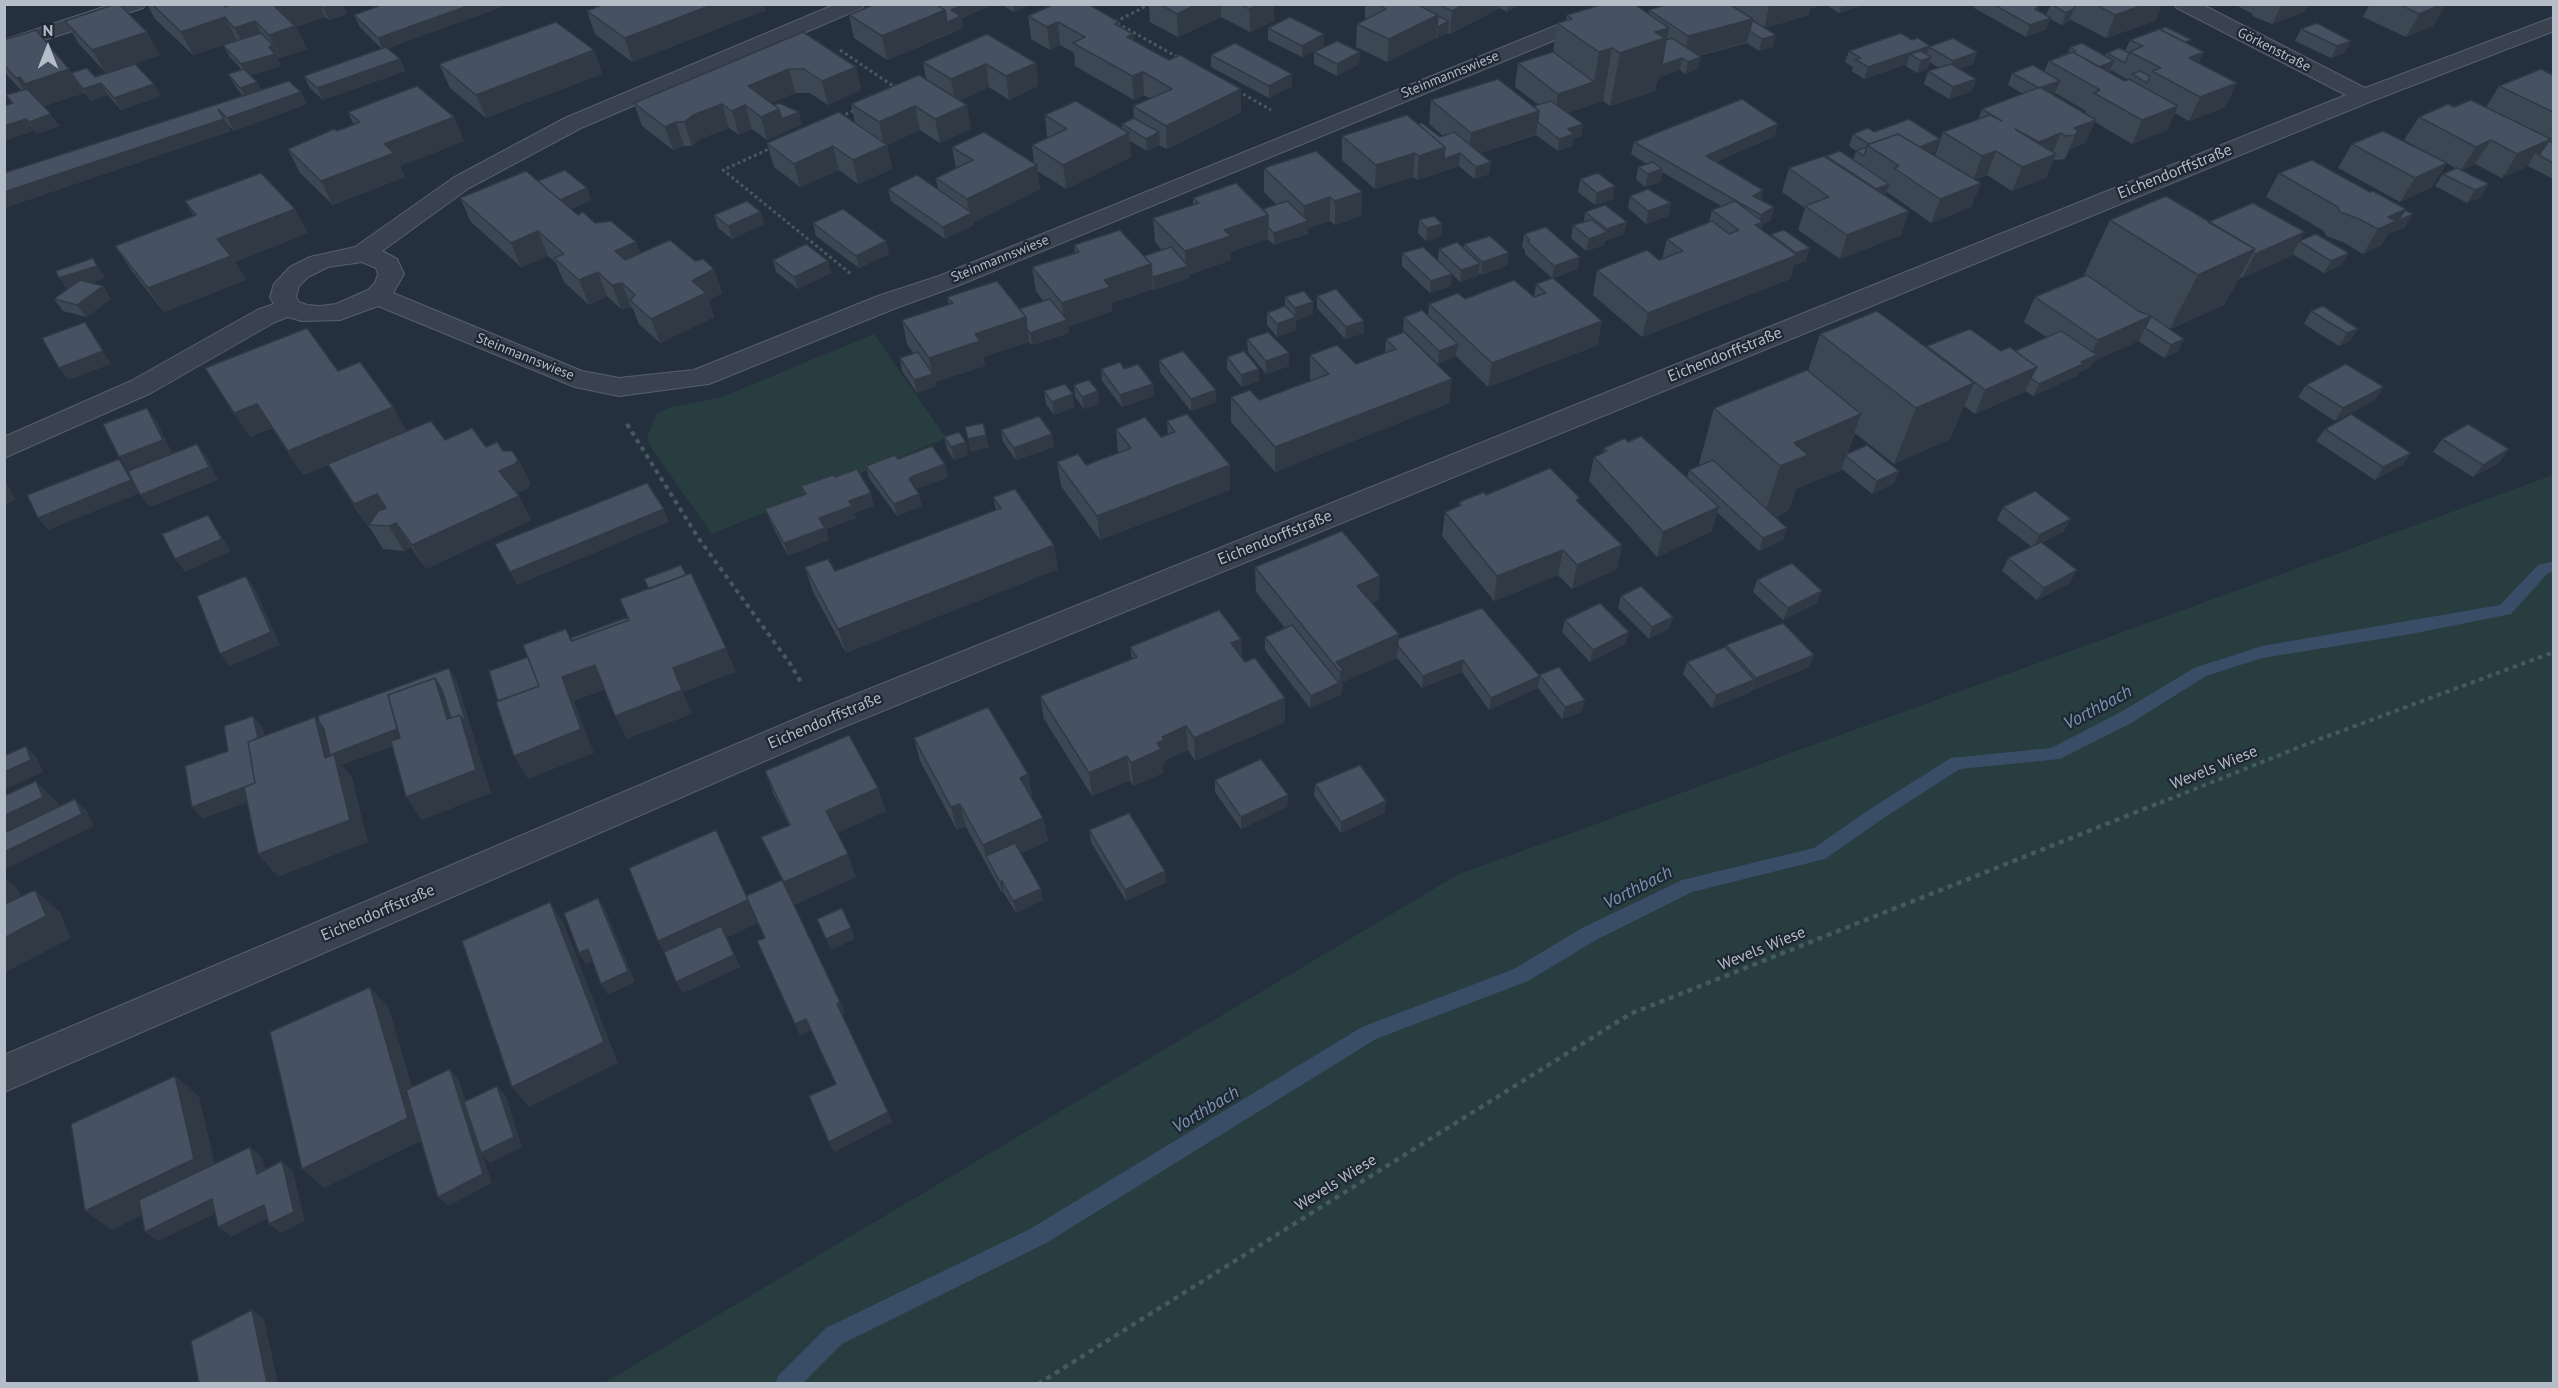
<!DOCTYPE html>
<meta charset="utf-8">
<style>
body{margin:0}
#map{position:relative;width:2558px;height:1388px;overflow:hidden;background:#25303e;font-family:"PT Sans",sans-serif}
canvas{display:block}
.frame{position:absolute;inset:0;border:6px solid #b5bdc9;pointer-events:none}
.north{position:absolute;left:18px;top:18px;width:60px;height:60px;-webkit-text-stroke:4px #1e2733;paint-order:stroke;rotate:0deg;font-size:16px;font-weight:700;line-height:24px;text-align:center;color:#b5bdc9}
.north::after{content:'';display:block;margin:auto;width:21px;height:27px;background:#b5bdc9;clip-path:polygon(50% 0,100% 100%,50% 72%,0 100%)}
</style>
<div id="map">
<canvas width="2558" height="1388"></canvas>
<div class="frame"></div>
<div class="north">N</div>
</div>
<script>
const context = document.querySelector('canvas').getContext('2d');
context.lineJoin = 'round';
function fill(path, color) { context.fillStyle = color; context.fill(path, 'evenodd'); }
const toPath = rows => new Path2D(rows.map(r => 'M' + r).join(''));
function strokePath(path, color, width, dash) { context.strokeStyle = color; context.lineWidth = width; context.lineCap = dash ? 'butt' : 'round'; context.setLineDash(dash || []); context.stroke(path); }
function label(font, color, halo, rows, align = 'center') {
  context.font = font + ' "PT Sans",sans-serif'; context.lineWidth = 4.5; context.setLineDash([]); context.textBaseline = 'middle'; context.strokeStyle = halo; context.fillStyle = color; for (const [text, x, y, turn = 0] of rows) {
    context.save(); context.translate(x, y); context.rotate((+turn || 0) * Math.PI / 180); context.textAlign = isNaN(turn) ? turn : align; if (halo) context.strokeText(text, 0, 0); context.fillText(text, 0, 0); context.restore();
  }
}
fill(toPath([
 [874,334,946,438,712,534,652,449,647,437,657,414,668,408,722,397],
 [2553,475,2553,1383,604,1383,1459,874]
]), '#273d3f');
fill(toPath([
 [2554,561,2554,572,2548,573,2511,614,2411,634,2262,658,2206,676,2133,722,2060,759,1960,769,1885,817,1825,859,1692,892,1596,940,1528,981,1376,1039,1046,1243,842,1344,802,1384,775,1384,778,1376,826,1328,1030,1229,1362,1027,1514,969,1582,928,1682,880,1814,848,1873,807,1951,758,2051,748,2121,712,2194,668,2262,646,2500,605,2538,565,2554,561]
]), '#3a4d67');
const minor = toPath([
 [113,4,146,4,143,8,4,53,4,40,113,4],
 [836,4,865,4,862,8,581,128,469,188,382,251,397,259,404,274,393,293,582,371,619,378,694,370,878,296,939,276,1592,11,1599,4,1623,4,1606,19,957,286,896,308,709,384,619,396,575,387,378,306,340,320,302,321,288,317,275,322,151,393,4,458,4,437,131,381,257,310,274,304,270,297,274,284,290,267,310,257,355,247,453,178,565,118,836,4],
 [362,262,376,268,378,274,375,283,368,290,336,304,320,306,307,305,299,302,296,297,299,286,308,277,328,267,362,262],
 [2174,4,2201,4,2365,88,2554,17,2554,31,2372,101,836,730,4,1092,4,1055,812,712,2346,95,2177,8,2174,4]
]);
strokePath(minor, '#57606c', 2);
strokePath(toPath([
 [1150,4,1115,22,1179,58],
 [840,50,896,88],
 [1238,91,1271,110],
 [840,117,855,110],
 [773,147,723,170,851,274]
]), '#455a5c', 3, [3, 3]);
strokePath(toPath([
 [627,424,699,539,791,665,802,684],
 [2160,803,2312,742,2554,652]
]), '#455a5c', 4, [4.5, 4.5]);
strokePath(toPath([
 [1038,1384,1630,1014,2164,801]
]), '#455a5c', 4.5, [5, 5]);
fill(minor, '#39424e');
fill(toPath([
 [147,4,222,4,225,7,234,4,342,4,347,14,329,20,325,17,296,27,307,49,280,58,279,56,279,57,277,58,281,66,250,75,257,82,261,90,307,104,234,131,226,123,231,131,4,208,4,173,243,96,235,86,228,74,242,70,230,57,223,45,193,55,155,19],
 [384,4,510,4,388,48,400,59,405,71,323,100,310,88,304,76,382,49,360,27,354,15],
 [876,4,994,4,962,18,963,28,887,60,854,38,849,15],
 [1000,4,1032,4,1014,12],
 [1149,4,1274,4,1274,21,1250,32,1221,17,1178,37,1150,22],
 [1365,4,1521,4,1507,12,1500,8,1450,34,1448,33,1437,38,1436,38,1387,62,1356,47,1357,24,1365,20],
 [1668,4,1825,4,1810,9,1809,15,1765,28,1773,47,1759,51,1747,43,1698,56,1698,69,1685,74,1680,70,1659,77,1658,81,1657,81,1655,91,1610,106,1603,101,1567,113,1583,124,1581,137,1573,139,1572,146,1558,151,1536,135,1480,153,1489,174,1474,179,1459,166,1417,180,1413,177,1375,189,1342,160,1342,136,1418,124,1440,137,1443,136,1429,124,1431,100,1534,106,1539,105,1515,87,1518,63,1553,52,1557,23,1566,20,1567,15,1649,14,1649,10],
 [1825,4,1861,4,1861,6,1839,13],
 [1975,4,2036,4,2034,5,2039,7,2038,11,2046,15,2051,4,2162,4,2155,21,2106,38,2071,20,2062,25,2050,19,2046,29,2026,37,1974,8],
 [2234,4,2313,4,2306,8,2304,12,2272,24,2252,16,2253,14],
 [2370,4,2446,4,2433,26,2406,37,2363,17],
 [766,10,632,62,595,34,587,11],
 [1028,16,1119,22,1120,26,1133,34,1134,41,1241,112,1167,149,1159,145,1147,151,1130,141,1131,157,1066,189,1037,171,1040,189,974,222,974,225,945,239,891,201,888,189,938,190,936,178,956,169,952,147,1034,163,1032,145,1047,138,1045,115,1122,129,1122,124,1134,118,1133,106,1150,99,1144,95,1134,100,1075,66,1074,53,1060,45,1050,50,1031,39],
 [65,21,160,55,106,73,79,44],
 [1268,28,1324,34,1324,46,1302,57,1268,40],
 [2301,29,2351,41,2344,53,2331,58,2295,41],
 [803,32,856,67,861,90,828,105,810,93,795,93,771,103,802,124,767,140,752,129,739,135,729,128,700,139,692,146,684,146,673,150,642,126,634,103],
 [4,40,69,69,71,73,95,77,161,96,121,110,108,95,91,101,83,91,84,93,44,106,59,126,37,134,12,104,6,95,21,90,4,72],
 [1912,40,1929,47,1977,52,1973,64,1959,69,1976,79,1972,91,1949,99,1924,84,1928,71,1939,68,1930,62,1927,69,1917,73,1906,66,1907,64,1864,79,1852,71,1853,67,1845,62,1849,51],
 [2130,40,2190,45,2199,64,2237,83,2225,107,2189,121,2175,113,2167,130,2132,144,2095,122,2085,143,2069,150,2065,159,2055,160,2054,159,2046,178,2012,191,1987,175,1974,180,1981,183,1971,207,1931,223,1887,192,1885,195,1909,211,1901,235,1840,259,1798,230,1805,208,1782,192,1789,168,1826,157,1853,160,1856,151,1849,146,1853,134,1874,132,1935,152,1931,153,1935,156,1943,132,1978,119,1982,109,2023,94,2008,85,2012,73,2044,72,2049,61,2068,54,2070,47,2105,56,2107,53,2125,51],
 [2111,70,2128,80,2125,81,2110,72],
 [2055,93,2086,111,2085,114,2052,94],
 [594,50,602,74,486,118,450,88,439,64],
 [1314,52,1360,52,1359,64,1337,76,1314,64],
 [1211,55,1292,86,1269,98,1211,67],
 [923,62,1036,63,1038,86,1009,100,989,87,960,100,971,129,940,143,920,130,887,145,892,169,858,184,839,170,800,187,774,167,767,143,855,123,851,104,926,79],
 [2553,75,2553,179,2528,166,2502,178,2475,164,2462,170,2481,197,2467,203,2435,186,2443,174,2455,168,2447,163,2432,187,2400,202,2338,168,2352,144,2446,163,2404,140,2419,117,2454,107,2486,107,2499,86],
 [348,112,454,117,464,141,400,166,405,177,333,205,300,173,288,149,354,125],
 [1775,136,1716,162,1763,190,1761,200,1774,207,1771,220,1762,225,1761,229,1770,236,1771,234,1806,261,1794,265,1790,279,1642,337,1593,295,1597,270,1662,259,1667,239,1709,222,1712,210,1721,206,1662,172,1660,182,1645,187,1636,179,1638,167,1647,164,1631,154,1634,142],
 [1264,168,1362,192,1361,216,1335,225,1330,221,1308,228,1308,234,1274,245,1268,239,1231,252,1231,260,1188,275,1189,278,1154,290,1153,289,1111,303,1112,311,1068,327,1069,333,1032,345,1029,342,983,357,985,366,935,382,936,386,917,393,902,371,900,358,914,354,907,344,902,320,949,305,947,297,1019,309,1043,301,1036,291,1032,267,1075,253,1074,245,1144,256,1162,250,1155,242,1153,218,1193,205,1193,198,1263,209,1277,205,1264,192],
 [2279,173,2370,192,2405,210,2405,227,2388,234,2381,245,2363,254,2343,242,2326,236,2324,231,2266,197],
 [1580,179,1613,199,1595,205,1578,192],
 [538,181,587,188,591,200,571,209,578,215,636,242,640,253,695,261,714,269,722,293,709,300,714,317,660,343,639,324,633,309,631,307,621,309,607,296,589,305,564,282,556,263,548,256,521,267,471,222,460,198],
 [1630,196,1671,203,1668,216,1646,224,1628,208],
 [185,201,308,233,235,262,246,280,164,312,131,270,115,246,194,216],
 [1585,212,1624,234,1605,241,1604,245,1586,251,1571,238,1573,225,1584,222],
 [714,215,764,224,732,239,718,228],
 [1419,220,1442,224,1441,236,1426,241,1418,233],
 [2110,220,2208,222,2305,232,2300,240,2342,265,2324,273,2292,254,2291,256,2242,278,2240,277,2224,305,2170,329,2184,339,2178,351,2164,358,2138,341,2094,361,2090,368,2079,372,2077,376,2033,396,2026,391,1975,414,1964,406,1950,439,1894,464,1855,433,1847,454,1899,471,1894,483,1872,494,1842,469,1841,470,1796,489,1789,510,1775,517,1783,540,1759,551,1717,512,1712,531,1657,557,1589,481,1594,457,1603,453,1604,448,1628,442,1687,478,1689,470,1701,465,1699,464,1714,408,1808,371,1820,334,1926,348,1927,346,2001,351,2015,351,2046,337,2024,322,2035,297,2085,276,2084,275],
 [813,223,886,241,889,254,859,268,816,236],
 [1524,234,1578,269,1552,278,1525,254,1525,250,1522,247],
 [1464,244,1507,266,1481,275,1479,273,1478,276,1460,282,1452,274,1451,286,1430,293,1402,266,1402,253,1438,261,1439,249,1463,248],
 [93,258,105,278,91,283,103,286,111,299,86,317,63,311,54,299,67,289],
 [773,260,828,261,831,273,798,289,776,272],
 [1553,278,1598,345,1488,387,1456,356,1438,364,1403,330,1404,317,1428,316,1429,304,1465,299,1534,297,1536,284],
 [1317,296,1364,321,1364,333,1345,339,1317,308],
 [1285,297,1313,302,1313,314,1296,321,1296,330,1277,337,1267,325,1267,313,1285,306],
 [2311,311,2358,329,2350,341,2339,346,2304,324],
 [1247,339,1289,366,1266,374,1248,352],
 [1386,339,1449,403,1275,472,1231,422,1231,397,1259,400,1311,381,1310,380,1310,355,1356,364,1385,353],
 [1227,357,1259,381,1242,387,1227,369],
 [1159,360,1216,402,1191,411,1160,372],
 [205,368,338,371,393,407,406,431,445,440,503,451,518,459,530,483,527,489,517,493,531,520,426,569,411,547,404,551,383,549,370,528,369,528,343,489,328,465,303,475,272,428,250,437],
 [1101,369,1124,369,1154,396,1122,407,1102,381],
 [1074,385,1098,391,1099,404,1084,409,1075,397],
 [2306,385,2384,387,2375,400,2335,421,2298,397],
 [1044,391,1075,407,1054,415,1046,404],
 [1167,421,1230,465,1230,490,1100,540,1061,486,1057,462,1086,465,1118,453,1116,429,1161,437,1168,435],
 [2325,429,2411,453,2402,465,2375,480,2316,441],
 [1001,430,1054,447,1016,460,1003,442],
 [944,437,966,442,968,455,954,460,947,449],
 [2442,439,2500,462,2473,477,2433,452],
 [898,459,945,464,948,477,916,489,922,506,897,516,869,478,866,466],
 [835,477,874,506,854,513,856,518,826,529,829,540,788,556,770,521,765,509,804,495,801,486],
 [1486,495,1579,503,1622,545,1617,569,1572,589,1558,575,1494,601,1442,536,1445,512,1458,506,1459,502],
 [993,497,1058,569,846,653,813,592,805,567,835,571,996,510],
 [2003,507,2064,531,2042,543,2070,583,2037,600,2002,571,2008,558,2032,547,1997,520],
 [1255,567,1379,600,1372,603,1399,634,1398,639,1539,675,1582,712,1562,719,1538,688,1489,710,1462,672,1422,688,1397,658,1343,682,1342,694,1310,708,1265,650,1265,637,1285,628,1256,592],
 [1757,580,1817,603,1783,620,1753,592],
 [1621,596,1673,617,1669,629,1649,639,1618,608],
 [1565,620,1629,632,1625,644,1590,662,1562,632],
 [1241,639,1242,658,1285,722,1195,761,1188,750,1165,760,1166,764,1162,765,1163,773,1133,786,1130,780,1092,796,1044,719,1040,696,1132,659,1130,647],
 [1726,645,1809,667,1751,691,1751,690,1750,692,1712,708,1683,674,1687,662,1726,648],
 [914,738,1028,774,1032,797,1031,798,1043,818,1048,841,1021,853,1043,900,1016,913,1004,893,1002,893,966,827,957,830,920,761],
 [765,771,886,811,837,833,856,877,794,905,840,1002,845,1013,842,1015,892,1122,834,1152,836,1084,811,1030,800,1035,795,1024,765,938,758,923,727,937,740,967,683,993,676,982,664,952,658,941,716,830,746,896,782,880,761,837,789,825,774,795],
 [1215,780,1288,795,1287,807,1241,829,1215,792],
 [1315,784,1385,813,1341,833,1314,796],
 [1089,830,1167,882,1126,901,1091,842]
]), '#3c4754');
fill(toPath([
 [282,4,319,4,325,17,296,27,307,49,280,58,269,35,275,7],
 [335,4,342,4,347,14,329,20,323,8],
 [473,4,510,4,383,50,378,38],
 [714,4,765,4,766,10,632,62,625,38],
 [964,4,975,4,976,12,962,18,963,28,949,33,947,22,951,10],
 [975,4,994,4,976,12],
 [1013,4,1032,4,1014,12],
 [1197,4,1221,4,1221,17,1178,37,1177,14],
 [1255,4,1274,4,1274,21,1250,32,1249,9],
 [1465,4,1501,4,1500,8,1450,34,1452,11],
 [1508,4,1521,4,1507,12],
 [1774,4,1825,4,1810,9,1809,15,1764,29,1769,6],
 [1842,4,1861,4,1861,6,1839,13],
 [2146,4,2162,4,2155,21,2106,38,2115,15],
 [2282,4,2313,4,2306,8,2304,12,2272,24],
 [2443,4,2446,4,2433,26,2406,37,2419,14],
 [2074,9,2070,19,2071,20,2062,25,2066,13],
 [945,10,949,33,887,60,882,36],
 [1438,15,1436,38,1387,62,1389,39],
 [225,17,237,40,193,55,181,32],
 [2051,18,2046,29,2026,37,2030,25],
 [1753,19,1747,42,1684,59,1688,36],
 [255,21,267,45,247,51,234,28],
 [1449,21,1448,33,1437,38,1438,27],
 [1058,22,1060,45,1050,50,1047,27],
 [1669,28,1662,65,1682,58,1680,70,1659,77,1658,81,1657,81,1655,91,1610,106,1620,53,1655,32],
 [147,32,160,55,106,73,92,50],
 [1133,34,1135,57,1127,37],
 [1324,34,1324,46,1302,57,1302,46],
 [1776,35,1773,47,1759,51,1762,39],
 [2351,41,2344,53,2331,58,2337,46],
 [273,45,279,57,277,58,281,66,248,76,241,64,269,47],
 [1930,46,1925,58,1910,54,1907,64,1864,79,1868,67],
 [1612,48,1603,101,1555,117,1558,94,1594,82,1599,52],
 [594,50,602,74,486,118,476,95],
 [1360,52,1359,64,1337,76,1337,64],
 [1977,52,1973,64,1948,73,1953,61],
 [2204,52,2193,76,2189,58],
 [1701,57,1698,69,1685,74,1688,62],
 [1931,57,1927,69,1917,73,1921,61],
 [400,59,405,71,323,100,317,88],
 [2114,61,2109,73,2084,72],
 [1036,63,1038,86,1009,100,1006,76],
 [986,64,989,87,955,103,951,79],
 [856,67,861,90,828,105,822,81],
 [69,69,84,93,40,107,25,84],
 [789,69,795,93,754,110,748,86],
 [1143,72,1144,95,1134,100,1132,76],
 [1292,74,1292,86,1269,98,1269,86],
 [20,77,35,101,32,102,16,78],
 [1976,79,1972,91,1949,99,1953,87],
 [2060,81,2055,93,2035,101,2039,89],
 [257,82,263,94,247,100,240,88],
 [101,83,108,95,91,101,83,89],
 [2237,83,2225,107,2189,121,2200,97],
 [154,84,161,96,121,110,114,98],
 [1241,89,1241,112,1167,149,1166,126],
 [301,92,307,104,234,131,227,118],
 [722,104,729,128,700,139,692,146,684,122,693,115],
 [745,105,752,129,739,135,732,111],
 [967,105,971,129,940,143,935,119],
 [915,106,920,130,884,146,879,122],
 [2178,106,2167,130,2132,144,2142,120],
 [779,109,799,112,802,124,767,140,761,117],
 [1539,111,1536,134,1469,157,1471,133],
 [51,114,59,126,37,134,29,122],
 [454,117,464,141,400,166,405,177,333,205,321,181,384,144],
 [26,119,34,131,4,141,4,126],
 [224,119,231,131,4,208,4,192],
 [2096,120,2085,143,2069,150,2065,159,2075,135,2074,128],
 [676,122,684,146,673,150,665,127],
 [1583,124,1581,137,1573,139,1572,146,1558,151,1559,139,1568,129],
 [1778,124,1775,136,1703,168,1706,156],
 [1159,132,1160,144,1147,151,1146,139],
 [1129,133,1131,157,1066,189,1063,165],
 [2061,133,2051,156,2056,154,2046,178,2012,191,2022,167,2029,164,2039,142],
 [1940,139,1935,152,1900,164,1905,152],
 [2551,139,2539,155,2535,153,2528,166,2502,178,2517,154],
 [2491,140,2475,164,2460,171,2476,147],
 [887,145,892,169,858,184,853,160],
 [833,146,839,170,800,187,794,164],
 [1445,147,1443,171,1417,180,1419,156],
 [1996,151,1987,175,1973,180,1982,156],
 [1415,153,1413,177,1375,189,1376,165],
 [1460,153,1459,166,1443,171,1444,159],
 [1491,162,1489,174,1474,179,1476,167],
 [2447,163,2432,187,2400,202,2415,178],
 [1037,165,1040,189,974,222,974,225,945,239,943,227,969,214,967,199],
 [1662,169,1660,182,1645,187,1648,174],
 [1981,183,1971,207,1931,223,1940,199],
 [1889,184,1885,197,1875,189],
 [2489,184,2481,197,2467,203,2475,190],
 [1615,186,1613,199,1595,205,1597,193],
 [587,188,591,200,559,215,554,202],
 [1763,190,1760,203,1753,196],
 [1362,192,1361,216,1335,225,1335,201],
 [1330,197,1330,221,1308,228,1308,234,1274,245,1274,233,1304,223,1304,206],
 [1671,203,1668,216,1646,224,1648,211],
 [1774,207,1771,220,1762,225,1757,246,1755,225,1759,224,1761,215],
 [295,209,308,233,235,262,246,280,164,312,148,288,217,239],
 [2406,209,2398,221,2413,214,2405,227,2388,234,2381,245,2363,254,2378,229,2388,217],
 [1909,211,1901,235,1840,259,1847,235],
 [761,212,764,224,732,239,728,226],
 [1268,215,1268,239,1231,252,1231,260,1188,275,1189,278,1154,290,1153,277,1186,266,1185,251,1224,230],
 [1627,222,1624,234,1605,241,1604,245,1586,251,1589,239,1606,233,1607,229],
 [1442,224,1441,236,1426,241,1427,228],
 [538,231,548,256,521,267,511,243],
 [2305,232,2291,256,2242,278,2255,254],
 [886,241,889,254,859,268,856,256],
 [636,242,644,266,624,276,615,251],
 [1810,248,1806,261,1794,265,1790,279,1642,337,1648,313,1796,255,1796,253],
 [2255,249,2224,305,2169,330,2198,275],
 [1509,253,1507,266,1481,275,1482,262],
 [2349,253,2342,265,2324,273,2331,261],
 [1580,257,1578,269,1552,278,1554,266],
 [93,258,105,278,68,291,59,278],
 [828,261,831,273,798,289,794,277],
 [1151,264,1153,289,1111,303,1112,311,1068,327,1069,333,1032,345,1030,333,1064,321,1062,303,1104,280],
 [1480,264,1478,276,1460,282,1461,270],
 [714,269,722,293,709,300,714,317,660,343,651,319,692,281],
 [598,272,607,296,589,305,579,280],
 [1452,274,1451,286,1430,293,1431,281],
 [622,283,631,307,621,309,612,285],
 [103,286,111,299,86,317,77,305],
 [1313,302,1313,314,1296,321,1296,330,1277,337,1277,324,1295,318,1295,308],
 [2151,316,2139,341,2094,361,2090,368,2079,372,2077,376,2033,396,2039,384,2089,358,2098,340],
 [1026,317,1029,342,983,357,985,366,935,382,936,386,917,393,914,380,932,374,929,358,975,334],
 [1364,321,1364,333,1345,339,1346,327],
 [1602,321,1598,345,1488,387,1492,363],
 [85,322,111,364,69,380,59,368],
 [2358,329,2350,341,2339,346,2347,333],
 [2184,339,2178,351,2164,358,2171,345],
 [1458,344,1456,356,1438,364,1439,351],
 [1289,353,1289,366,1266,374,1266,361],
 [2037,367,2025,391,1975,414,1985,390],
 [1259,369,1259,381,1242,387,1241,375],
 [1452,379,1449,403,1275,472,1275,447],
 [1974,383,1950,439,1894,464,1916,408],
 [1153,384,1154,396,1122,407,1120,395],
 [2384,387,2375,400,2335,421,2343,408],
 [1216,390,1216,402,1191,411,1191,399],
 [1098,391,1099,404,1084,409,1082,397],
 [1073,394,1075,407,1054,415,1052,402],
 [257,404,272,428,250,437,234,413],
 [393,407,407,431,303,475,288,451],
 [147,408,156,420,172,453,128,470,119,457],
 [1861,414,1841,470,1796,489,1789,510,1762,522,1780,466,1794,443],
 [1052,434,1054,447,1016,460,1014,448],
 [986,435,989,448,970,452,968,439],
 [966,442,968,455,954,460,951,447],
 [197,444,206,456,218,480,150,507,140,495],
 [2509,449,2500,462,2473,477,2483,465],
 [2411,453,2402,465,2375,480,2383,467],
 [119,459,128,471,140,493,48,530,38,518],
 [518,459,530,483,527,489,511,495,499,471],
 [945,464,948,477,914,490,909,479,911,477],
 [1230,465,1230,490,1100,540,1097,516],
 [1899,471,1894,483,1872,494,1877,481],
 [4,479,16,500,4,505],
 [871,493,874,506,854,513,856,518,826,529,829,540,788,556,784,543,819,518,849,501],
 [377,494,392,518,369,525,370,528,369,528,354,504],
 [919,494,922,506,897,516,894,504],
 [519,496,531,520,426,569,412,545],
 [1719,507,1712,531,1657,557,1663,532],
 [664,509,669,522,517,585,510,572],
 [208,515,231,551,185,572,175,559],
 [2071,519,2064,531,2033,548,2039,535],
 [396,523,411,547,404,551,389,526],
 [1787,528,1783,540,1759,551,1763,538],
 [1054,545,1058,569,846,653,838,629],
 [1622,545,1617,569,1572,589,1577,565],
 [1563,550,1558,575,1494,601,1497,576],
 [2077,570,2070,583,2037,600,2044,588],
 [246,576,255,589,280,645,230,666,220,654],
 [1380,576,1379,600,1356,610,1357,586],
 [1822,591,1817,603,1783,620,1788,608],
 [1673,617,1669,629,1649,639,1652,627],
 [1629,632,1625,644,1590,662,1593,650],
 [1399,634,1397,658,1343,682,1342,694,1339,696,1340,672,1336,662],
 [1241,639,1242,663,1231,643],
 [726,648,736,672,683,692,692,714,627,739,615,716,673,668],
 [1814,655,1809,667,1751,691,1756,678],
 [1463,660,1462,672,1422,688,1423,676],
 [595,665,607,689,574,701,594,753,528,779,514,756,562,677],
 [449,668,457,681,491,793,422,820,406,797,410,740,342,765,352,777,368,842,278,877,258,854,325,758,315,717,333,741,435,678,460,715],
 [1540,676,1538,688,1489,710,1491,698],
 [1754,680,1750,692,1712,708,1716,695],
 [1339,683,1339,696,1310,708,1311,696],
 [1285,698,1285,722,1195,761,1194,738],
 [1585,700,1582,712,1562,719,1565,707],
 [253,716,263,728,271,764,272,793,202,819,192,807],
 [1186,726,1188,750,1165,760,1166,764,1162,765,1163,773,1133,786,1131,763,1157,743,1162,737],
 [26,746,37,758,43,772,4,790,4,772],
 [1127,756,1130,780,1092,796,1089,773],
 [1028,774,1032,797,1024,801,1020,778],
 [36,781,59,804,66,820,4,850,4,816],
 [878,788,886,811,835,834,826,811],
 [1288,795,1287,807,1241,829,1241,817],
 [75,799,87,811,94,826,4,870,4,852],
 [1386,801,1385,813,1341,833,1341,822],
 [960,804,966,827,957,830,951,807],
 [1043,818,1048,841,991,866,986,856,983,845],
 [716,830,758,923,727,937,740,967,683,993,676,982,670,963,658,941],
 [848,854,856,877,794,905,784,882],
 [1165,871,1167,882,1126,901,1125,890],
 [4,877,18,889,32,924,35,890,60,912,71,938,4,973,4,938,7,903,4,897],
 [1002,881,1004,893,1002,893,1000,882],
 [1041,889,1043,900,1016,913,1013,901],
 [598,898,605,909,635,982,608,995,601,984],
 [550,902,564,924,618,1063,529,1107,512,1087],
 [851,928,855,939,831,950,826,939],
 [588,949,595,960,586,965,579,953],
 [370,987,389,1008,427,1138,324,1188,302,1169],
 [840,1002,845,1013,842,1015,837,1004],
 [806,1019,811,1030,800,1035,795,1024],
 [450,1069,459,1080,482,1153,497,1086,506,1096,522,1147,490,1163,483,1156,492,1183,448,1206,438,1197],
 [175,1076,199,1096,218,1178,112,1230,85,1211],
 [888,1112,892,1122,834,1152,829,1142],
 [250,1147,262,1157,269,1183,257,1174],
 [282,1161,293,1171,305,1221,281,1233,269,1224],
 [212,1199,225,1209,158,1241,145,1232],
 [264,1205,276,1214,231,1237,218,1227],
 [252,1310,264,1319,278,1383,267,1383]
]), '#313945');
const building = toPath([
 [116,4,119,4,147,32,92,50,65,21,116,4],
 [152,4,222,4,225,7,234,4,282,4,275,7,295,26,269,35,255,21,234,28,225,17,181,32,152,4],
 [319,4,335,4,323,8,319,4],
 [384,4,473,4,378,38,354,15,384,4],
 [605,4,714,4,625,38,587,11,605,4],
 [876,4,935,4,945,10,882,36,849,15,876,4],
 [935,4,964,4,951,10,961,16,947,22,945,10,935,4],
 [1055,4,1088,4,1119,22,1115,24,1133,34,1127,37,1169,60,1180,55,1241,89,1166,126,1133,106,1172,89,1143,72,1132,76,1073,43,1085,37,1058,22,1047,27,1028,16,1055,4],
 [1160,4,1197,4,1177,14,1160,4],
 [1240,4,1259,4,1249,9,1240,4],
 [1377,4,1416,4,1438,15,1389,39,1357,24,1386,9,1377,4],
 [1438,4,1465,4,1452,11,1438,4],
 [1604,4,1634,4,1669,28,1655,32,1665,38,1620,53,1612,48,1599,52,1557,23,1572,19,1567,15,1604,4],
 [1668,4,1729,4,1753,19,1688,36,1649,10,1668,4],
 [1993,4,2034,4,2039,7,2035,9,2051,18,2030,25,1993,4],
 [2051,4,2075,4,2074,9,2066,13,2051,4],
 [2095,4,2146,4,2115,15,2095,4],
 [2399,4,2443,4,2419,14,2399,4],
 [1438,16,1449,21,1438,27,1437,26,1438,16],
 [1290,17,1324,34,1302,46,1268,28,1290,17],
 [1752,20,1776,35,1762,39,1750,31,1752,20],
 [556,22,594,50,476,95,439,64,556,22],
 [2317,23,2351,41,2337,46,2301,29,2317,23],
 [2166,27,2192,40,2185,42,2159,29,2143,35,2166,27],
 [2159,29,2204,52,2189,58,2237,83,2200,97,2152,71,2161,68,2130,52,2143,46,2130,40,2159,29],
 [36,30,69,69,25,84,20,77,16,78,4,65,4,40,36,30],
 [803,32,856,67,822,81,804,69,789,69,748,86,779,109,761,117,745,105,732,111,722,104,693,115,684,122,676,122,665,127,634,103,803,32],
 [261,33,273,45,269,47,275,54,241,64,223,45,261,33],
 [1901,33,1912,40,1918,38,1930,46,1868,67,1855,59,1861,58,1849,51,1901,33],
 [987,34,1036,63,1006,76,986,64,951,79,923,62,987,34],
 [1672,38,1701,57,1688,62,1682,58,1662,65,1666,40,1672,38],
 [1953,38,1977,52,1953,61,1929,47,1953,38],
 [1337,41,1360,52,1337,64,1314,52,1337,41],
 [1235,43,1292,74,1269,86,1211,55,1235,43],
 [2082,43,2114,61,2099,67,2073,52,2058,57,2076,51,2070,47,2082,43],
 [386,47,400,59,317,88,304,76,386,47],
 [2119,48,2129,53,2125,63,2107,53,2119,48],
 [1921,51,1931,57,1921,61,1910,54,1921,51],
 [1553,52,1594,82,1558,94,1518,63,1553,52],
 [2073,52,2125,81,2129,79,2178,106,2142,120,2094,93,2100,90,2049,61,2073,52],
 [135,64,154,84,114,98,101,83,83,89,71,73,87,68,95,77,135,64],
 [1951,64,1976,79,1953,87,1928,71,1951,64],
 [2033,65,2060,81,2039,88,2012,73,2033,65],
 [244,69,257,82,240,88,228,74,244,69],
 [2541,69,2553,75,2553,112,2499,86,2541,69],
 [2140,71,2150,76,2147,83,2132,74,2140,71],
 [919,75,967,105,935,119,915,106,879,122,851,104,919,75],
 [1498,79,1539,111,1471,133,1431,100,1498,79],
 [289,81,301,92,227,118,218,109,224,119,4,192,4,173,289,81],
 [417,86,454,117,384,144,394,153,321,181,288,149,334,129,337,131,360,122,348,112,417,86],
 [2040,87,2096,120,2074,128,2078,131,2075,135,2065,136,2061,133,2039,142,2015,129,2056,154,2022,167,1996,151,1982,156,1943,132,1990,115,2002,121,1982,109,2040,87],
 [27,89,51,114,29,122,26,119,4,126,4,106,13,103,6,95,27,89],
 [1742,99,1778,124,1706,156,1763,190,1753,196,1774,207,1761,215,1634,142,1742,99],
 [2471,100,2551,139,2517,154,2491,140,2476,147,2419,117,2448,104,2454,107,2471,100],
 [1076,101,1129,133,1063,165,1032,145,1067,129,1045,115,1076,101],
 [1551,101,1583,124,1568,129,1574,134,1559,139,1538,122,1539,111,1534,106,1551,101],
 [779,103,799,112,782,119,779,109,774,105,779,103],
 [839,112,887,145,853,160,833,146,794,164,767,143,839,112],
 [1407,115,1445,147,1419,156,1415,153,1376,165,1342,136,1407,115],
 [1134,118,1159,132,1146,139,1122,124,1134,118],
 [1909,119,1940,139,1920,147,1898,134,1869,144,1853,134,1868,128,1874,132,1909,119],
 [1422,123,1440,137,1454,132,1491,162,1476,167,1460,153,1444,159,1445,147,1418,124,1422,123],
 [2383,131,2447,163,2415,178,2352,144,2383,131],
 [984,132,1037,165,967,199,936,178,973,160,952,147,984,132],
 [1898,134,1981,183,1940,199,1894,168,1899,166,1867,145,1898,134],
 [2549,141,2553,143,2553,163,2539,155,2549,141],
 [1867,147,1864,156,1856,151,1867,147],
 [1316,151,1362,192,1335,201,1330,197,1304,206,1264,168,1316,151],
 [1840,151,1889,184,1876,189,1826,156,1840,151],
 [1824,156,1909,211,1847,235,1805,206,1829,197,1789,168,1824,156],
 [2312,160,2370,192,2373,191,2406,209,2388,217,2396,221,2378,229,2357,218,2340,212,2338,207,2279,173,2312,160],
 [1653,162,1662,169,1648,174,1638,167,1653,162],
 [2457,168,2489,184,2475,190,2443,174,2457,168],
 [565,170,587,188,560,200,538,181,565,170],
 [526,171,578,215,583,212,595,223,611,221,636,242,615,251,625,260,670,240,695,261,703,259,714,269,692,281,706,293,651,319,630,300,635,295,622,283,612,285,598,272,579,280,554,258,564,254,538,231,511,243,460,198,526,171],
 [261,173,295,209,217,239,231,256,148,288,115,246,196,215,185,201,261,173],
 [1598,173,1615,186,1597,193,1580,179,1598,173],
 [917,175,972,213,943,227,888,189,917,175],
 [1236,183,1268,215,1224,230,1231,236,1185,251,1153,218,1199,203,1193,198,1236,183],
 [1648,189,1671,203,1648,211,1630,196,1648,189],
 [2166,196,2255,249,2198,275,2110,220,2166,196],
 [747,201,761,212,728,226,714,215,747,201],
 [1287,201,1308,221,1274,233,1268,227,1268,215,1263,209,1287,201],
 [1735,201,1763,222,1755,225,1797,255,1648,313,1597,270,1647,250,1659,260,1683,251,1667,239,1712,221,1729,234,1739,230,1712,210,1735,201],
 [2253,203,2305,232,2255,254,2253,252,2255,249,2208,222,2253,203],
 [1605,205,1627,222,1607,229,1585,212,1605,205],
 [843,209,886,241,856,256,813,223,843,209],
 [2405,210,2413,214,2398,221,2405,210],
 [1434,216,1442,224,1427,228,1419,220,1434,216],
 [1592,220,1607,232,1589,239,1573,225,1592,220],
 [1546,227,1580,257,1554,266,1527,241,1530,240,1524,234,1546,227],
 [1120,230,1151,264,1104,280,1110,287,1062,303,1032,267,1079,252,1074,245,1120,230],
 [1784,230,1810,248,1796,253,1771,234,1784,230],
 [2316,234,2349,253,2331,261,2299,241,2316,234],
 [1490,236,1509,253,1482,262,1464,244,1490,236],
 [1457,242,1480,264,1461,270,1439,249,1457,242],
 [806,244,828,261,794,277,773,260,806,244],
 [1171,247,1188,266,1153,277,1152,276,1151,264,1144,256,1171,247],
 [1423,247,1452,274,1431,281,1402,253,1423,247],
 [93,258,97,266,59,278,56,271,93,258],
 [2087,275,2138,311,2151,316,2098,340,2035,297,2087,275],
 [1553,278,1602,321,1492,363,1429,304,1458,293,1465,299,1514,280,1534,297,1546,293,1536,284,1553,278],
 [80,280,103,286,77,305,54,299,80,280],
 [997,281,1026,317,975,334,980,341,929,358,902,320,953,303,947,297,997,281],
 [1336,289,1364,321,1346,327,1317,296,1336,289],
 [1304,291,1313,302,1295,308,1285,297,1304,291],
 [1050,299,1067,320,1030,333,1027,329,1026,317,1019,309,1050,299],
 [1285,306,1296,317,1277,324,1267,313,1285,306],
 [2323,306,2358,329,2347,333,2311,311,2323,306],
 [1422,310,1458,344,1439,351,1404,317,1422,310],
 [1877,311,1974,383,1916,408,1820,334,1877,311],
 [2152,317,2184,339,2171,345,2145,328,2150,318,2152,317],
 [85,322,103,351,59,368,42,338,85,322],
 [307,328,338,371,360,362,393,407,288,451,257,404,234,413,205,368,307,328],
 [1970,329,2001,351,2010,347,2037,367,1985,390,1927,346,1970,329],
 [2061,331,2097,355,2081,362,2083,364,2039,384,2031,378,2037,367,2015,351,2061,331],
 [1268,332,1289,353,1266,361,1247,339,1268,332],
 [1404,332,1452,379,1275,447,1231,397,1250,390,1259,400,1329,374,1310,355,1337,345,1356,364,1396,349,1386,339,1404,332],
 [1183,351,1216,390,1191,399,1159,360,1183,351],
 [1244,351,1259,369,1241,375,1227,357,1244,351],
 [918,352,933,374,914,380,900,358,918,352],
 [1120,362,1124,369,1138,364,1153,384,1120,395,1101,369,1120,362],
 [2346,364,2384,387,2343,408,2306,385,2346,364],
 [1807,370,1861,414,1794,443,1808,455,1780,466,1714,408,1807,370],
 [1089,380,1098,391,1082,397,1074,385,1089,380],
 [1065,384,1073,394,1052,402,1044,391,1065,384],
 [147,408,163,440,119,457,103,424,147,408],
 [1187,414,1230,465,1097,516,1057,462,1078,454,1086,465,1131,448,1116,429,1145,417,1161,437,1175,432,1167,421,1187,414],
 [2351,414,2411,453,2383,467,2325,429,2351,414],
 [1039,416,1052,434,1014,448,1001,430,1039,416],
 [431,421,445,440,472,428,486,447,497,442,503,451,512,451,518,459,515,464,499,471,519,496,412,545,396,523,389,526,369,525,378,511,386,508,377,494,354,504,328,464,431,421],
 [983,423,986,435,968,439,965,427,983,423],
 [2468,424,2509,449,2483,465,2442,439,2468,424],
 [959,432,966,442,951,447,944,437,959,432],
 [1641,436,1719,507,1663,532,1594,457,1607,451,1604,448,1625,438,1628,442,1641,436],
 [197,444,209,467,140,495,128,471,197,444],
 [1867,445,1899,471,1877,481,1846,456,1847,454,1867,445],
 [932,446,945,464,911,477,909,479,919,494,894,504,866,466,895,455,898,459,932,446],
 [119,459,131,480,38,518,27,495,119,459],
 [1713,460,1787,528,1763,538,1689,470,1713,460],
 [1550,468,1580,498,1576,500,1622,545,1577,565,1563,550,1497,576,1445,512,1461,505,1459,502,1484,492,1486,495,1550,468],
 [857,469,871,493,849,501,852,506,819,518,825,528,784,543,765,509,806,494,801,486,833,475,835,477,857,469],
 [647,483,664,509,510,572,495,544,647,483],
 [1015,489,1054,545,838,629,805,567,828,559,835,571,851,565,1001,508,993,497,1015,489],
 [2035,491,2071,519,2039,535,2003,507,2035,491],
 [208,515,222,539,175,559,162,534,208,515],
 [1342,531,1380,576,1357,586,1399,634,1336,662,1343,670,1340,672,1255,567,1342,531],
 [2041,542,2077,570,2044,588,2008,558,2041,542],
 [1792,563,1822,591,1788,608,1757,580,1792,563],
 [681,565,686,575,649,589,644,579,681,565],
 [691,573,726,648,673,668,682,690,615,716,595,665,562,677,581,729,514,756,496,702,539,686,523,645,566,629,571,641,629,620,620,599,691,573],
 [246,576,271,632,220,654,197,596,246,576],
 [1641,586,1673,617,1652,627,1621,596,1641,586],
 [1600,603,1629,632,1593,650,1565,620,1600,603],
 [1482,608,1539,675,1559,667,1585,700,1565,707,1540,676,1491,698,1463,660,1423,676,1398,646,1398,639,1482,608],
 [1219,610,1241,639,1231,643,1245,662,1255,658,1285,698,1194,738,1186,726,1162,737,1164,740,1157,743,1161,749,1131,763,1127,756,1089,773,1040,696,1137,657,1130,647,1219,610],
 [628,617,629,620,572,641,571,638,628,617],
 [1783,623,1814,655,1756,678,1726,645,1783,623],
 [1292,625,1339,683,1311,696,1265,637,1292,625],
 [1725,647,1754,680,1716,695,1687,662,1725,647],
 [528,657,539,686,498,701,489,671,528,657],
 [449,668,467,726,460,715,451,718,442,690,435,678,388,695,397,729,330,755,324,729,319,722,318,716,449,668],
 [435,678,447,719,460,715,476,770,406,797,391,741,400,738,388,695,435,678],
 [988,707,1028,774,1020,778,1043,818,983,845,960,804,951,807,914,738,988,707],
 [253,716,258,738,248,742,255,783,192,807,185,766,228,751,224,726,253,716],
 [315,717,325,758,334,754,350,820,258,854,244,787,255,783,248,742,315,717],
 [849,735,878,788,826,811,848,854,784,882,761,837,790,825,765,771,849,735],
 [26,746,31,760,4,772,4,756,26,746],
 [1261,759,1288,795,1241,817,1215,780,1261,759],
 [1360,765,1386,801,1341,822,1315,784,1360,765],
 [36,781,43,797,4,816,4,796,36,781],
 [75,799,82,814,4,852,4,833,75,799],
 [1129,813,1165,871,1125,890,1089,830,1129,813],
 [716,830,748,900,658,941,629,868,716,830],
 [1015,843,1041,889,1013,901,1002,881,1000,882,986,856,1015,843],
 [782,880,840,1002,837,1004,888,1112,829,1142,809,1096,836,1084,806,1019,795,1024,757,941,765,938,746,896,782,880],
 [35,890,46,916,4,938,4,897,7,903,35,890],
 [598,898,628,971,601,984,588,949,579,953,564,913,598,898],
 [550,902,604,1042,512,1087,462,941,550,902],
 [842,908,851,928,826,939,817,919,842,908],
 [721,926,734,955,676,982,664,952,721,926],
 [370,987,408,1118,302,1169,270,1032,370,987],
 [450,1069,483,1174,438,1197,406,1090,450,1069],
 [175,1076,194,1159,85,1211,71,1124,175,1076],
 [497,1086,514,1137,481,1153,464,1102,497,1086],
 [250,1147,257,1174,282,1161,294,1212,269,1224,264,1205,218,1227,212,1199,145,1232,139,1200,250,1147],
 [252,1310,267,1383,199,1383,191,1341,252,1310]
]);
fill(building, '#465262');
strokePath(building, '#313945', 1.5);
label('14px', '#b5bdc9', '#1e2733', [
 ["Görkenstraße",2274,50,27],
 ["Steinmannswiese",1450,75,-22],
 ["Steinmannswiese",1000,259,-22],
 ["Steinmannswiese",525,357,22]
]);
label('16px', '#b5bdc9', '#1e2733', [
 ["Eichendorffstraße",2175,172,-22],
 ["Eichendorffstraße",1725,355,-22],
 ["Eichendorffstraße",1275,538,-22],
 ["Eichendorffstraße",825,721,-23],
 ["Wevels Wiese",2214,768,-22],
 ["Eichendorffstraße",378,913,-23],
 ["Wevels Wiese",1762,949,-22],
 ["Wevels Wiese",1336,1183,-32]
]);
label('italic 18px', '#7c93b0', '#1e2733', [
 ["Vorthbach",2098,708,-28],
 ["Vorthbach",1638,888,-27],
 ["Vorthbach",1206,1110,-31]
]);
</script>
